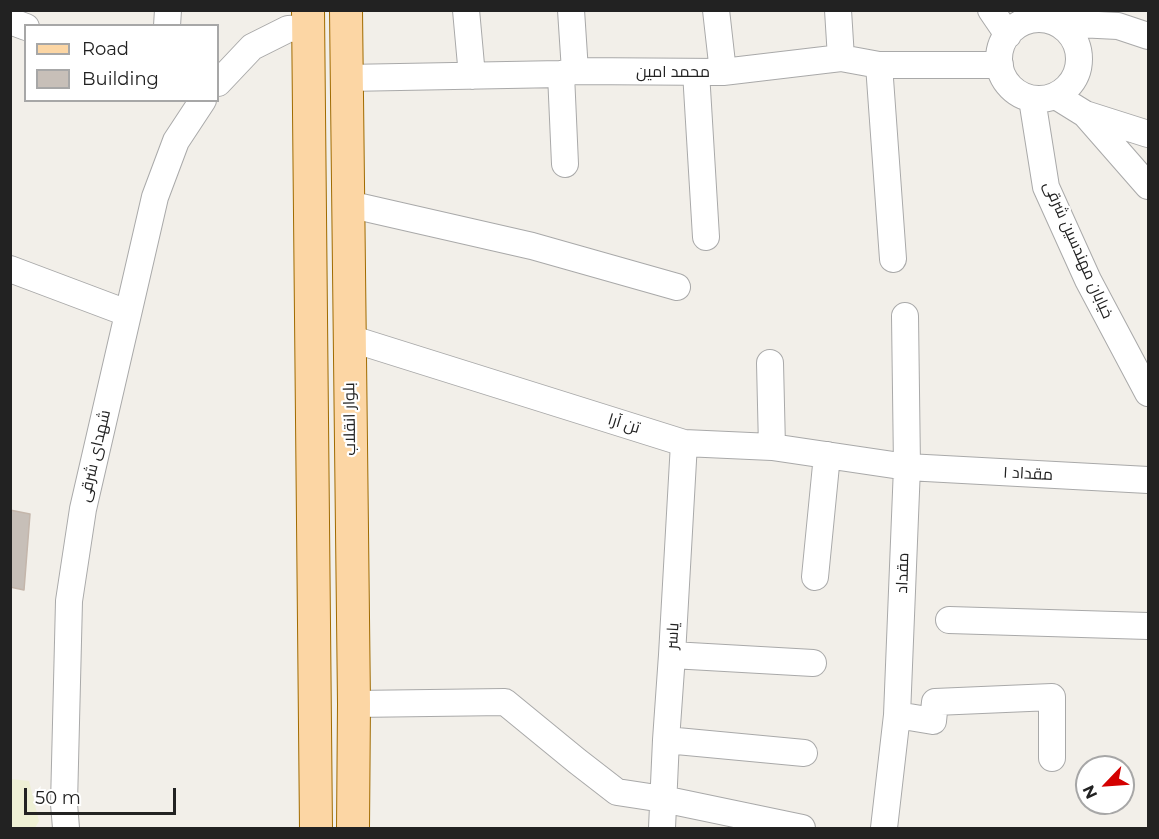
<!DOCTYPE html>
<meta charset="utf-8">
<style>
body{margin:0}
#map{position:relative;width:1159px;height:839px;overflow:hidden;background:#f2efe9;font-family:Montserrat,sans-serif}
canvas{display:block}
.frame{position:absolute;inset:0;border:12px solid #222;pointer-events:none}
.legend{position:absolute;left:24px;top:24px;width:195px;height:78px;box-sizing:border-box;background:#fff;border:2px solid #a7a7a7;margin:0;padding:8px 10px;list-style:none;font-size:18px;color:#222}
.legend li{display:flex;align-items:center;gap:12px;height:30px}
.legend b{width:30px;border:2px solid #a7a7a7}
.north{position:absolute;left:1075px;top:755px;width:60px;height:60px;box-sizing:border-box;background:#fff;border:2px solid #a7a7a7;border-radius:50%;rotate:245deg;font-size:16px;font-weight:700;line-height:24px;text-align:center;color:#222}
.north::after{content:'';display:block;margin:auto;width:21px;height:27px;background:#d40000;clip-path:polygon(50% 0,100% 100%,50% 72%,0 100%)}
.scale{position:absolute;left:24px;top:788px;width:152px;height:27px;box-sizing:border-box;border:3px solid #222;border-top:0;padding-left:8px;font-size:18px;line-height:21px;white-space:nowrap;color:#222;-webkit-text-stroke:4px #fff;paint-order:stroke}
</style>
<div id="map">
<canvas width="1159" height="839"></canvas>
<div class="frame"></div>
<ul class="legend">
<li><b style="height:8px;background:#fcd6a4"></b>Road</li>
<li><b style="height:16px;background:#c7bfb8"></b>Building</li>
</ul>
<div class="north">N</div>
<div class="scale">50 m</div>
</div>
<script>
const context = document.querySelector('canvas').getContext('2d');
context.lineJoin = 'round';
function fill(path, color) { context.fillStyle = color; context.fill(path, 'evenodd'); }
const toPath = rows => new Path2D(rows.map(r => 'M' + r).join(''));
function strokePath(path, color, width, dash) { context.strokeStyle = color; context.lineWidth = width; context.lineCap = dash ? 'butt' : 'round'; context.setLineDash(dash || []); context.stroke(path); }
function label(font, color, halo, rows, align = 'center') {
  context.font = font + ' Montserrat,Cairo,sans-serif'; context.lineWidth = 4.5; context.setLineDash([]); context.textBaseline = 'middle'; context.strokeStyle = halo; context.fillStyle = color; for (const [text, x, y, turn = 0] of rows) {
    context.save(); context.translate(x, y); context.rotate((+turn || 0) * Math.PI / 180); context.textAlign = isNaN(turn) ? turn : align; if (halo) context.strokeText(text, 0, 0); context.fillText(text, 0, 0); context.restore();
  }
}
fill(toPath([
 [11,779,29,781,39,821,35,828,11,828]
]), '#eef0d5');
const building = toPath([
 [10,510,30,514,24,590,10,587,10,510]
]);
fill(building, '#c7bfb8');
strokePath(building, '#c4b6ab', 1.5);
const minor = toPath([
 [466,10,472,76],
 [571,10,575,71],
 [716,10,723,72],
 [838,10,841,58],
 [991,10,1008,35],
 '999 59a40 40 0 1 1 80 0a40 40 0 1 1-80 0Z',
 [10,21,26,27],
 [1058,23,1118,26,1148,36],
 [167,26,168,10],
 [879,65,893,259],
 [696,72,706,237],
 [561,74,565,164],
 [346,78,561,74,575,71,723,72,841,58,879,65,1000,65],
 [218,83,252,47,288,29,308,28],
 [1056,96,1085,114,1148,186],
 [1032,99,1046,187,1088,280,1148,393],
 [1085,114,1148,134],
 [348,204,532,246,677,287],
 [10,269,127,313],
 [349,338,684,443,772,447,907,467,1148,480],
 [770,363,772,447],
 [815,577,827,455],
 [949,620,1148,626],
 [672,655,813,663],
 [354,704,505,702,577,761,617,792,663,799,802,828],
 [897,715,933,721,935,702,1052,697,1052,758],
 [666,740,804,753],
 [66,828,64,804,69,601,83,509,155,197,176,141,203,100],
 [662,828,666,740,672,655,684,443],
 [884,828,897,715,907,467,905,316]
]);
const major = toPath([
 [308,10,316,828],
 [346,10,354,704,353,828]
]);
strokePath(minor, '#a9a9a9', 28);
strokePath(major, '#a06b00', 34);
strokePath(minor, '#fff', 26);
strokePath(major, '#fcd6a4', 32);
label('16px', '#222', '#fff', [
 ["محمد امین",673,72],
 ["خیابان مهندسین شرقی",1078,250,66],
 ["بلوار انقلاب",350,419,-91],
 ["تن آرا",624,424,17],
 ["شهدای شرقی",95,456,-77],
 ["مقداد ۱",1028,474,3],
 ["مقداد",903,573,-88],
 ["یاسر",673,636,-87]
]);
</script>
